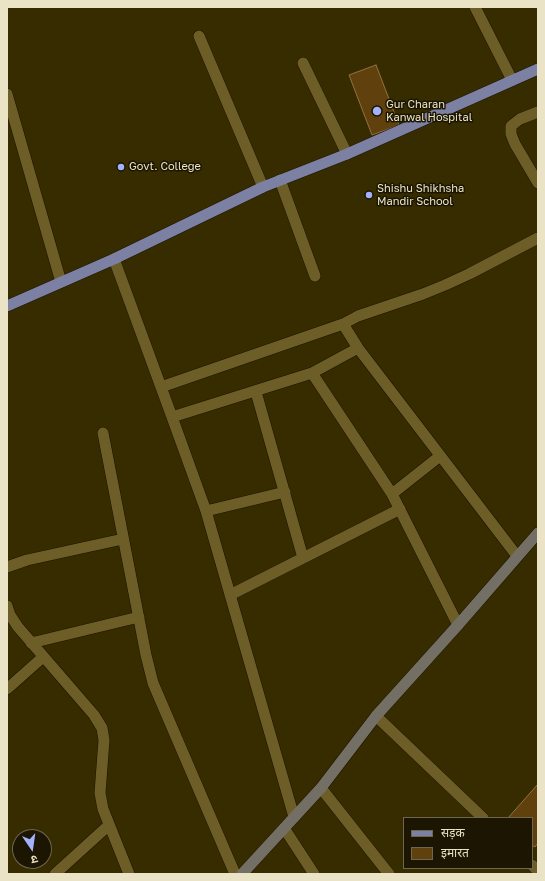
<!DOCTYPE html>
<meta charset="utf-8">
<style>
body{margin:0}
#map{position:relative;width:545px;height:881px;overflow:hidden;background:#372c00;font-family:"Golos Text","Noto Sans Devanagari",sans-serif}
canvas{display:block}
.frame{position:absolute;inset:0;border:8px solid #eae3c6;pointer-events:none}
.legend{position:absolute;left:403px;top:817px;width:130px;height:52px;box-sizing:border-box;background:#1b1501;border:1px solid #6e6750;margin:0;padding:5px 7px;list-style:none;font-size:12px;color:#eae3c6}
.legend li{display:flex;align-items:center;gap:8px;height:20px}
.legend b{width:20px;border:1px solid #6e6750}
.north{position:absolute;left:12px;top:829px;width:40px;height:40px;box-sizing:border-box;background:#1b1501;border:1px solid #6e6750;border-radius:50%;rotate:167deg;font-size:11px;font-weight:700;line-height:16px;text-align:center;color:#eae3c6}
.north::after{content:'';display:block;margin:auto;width:14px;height:18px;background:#a2b2fd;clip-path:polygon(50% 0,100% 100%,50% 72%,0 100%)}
</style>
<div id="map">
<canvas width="545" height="881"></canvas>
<div class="frame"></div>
<ul class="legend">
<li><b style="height:5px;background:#7c80a2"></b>सड़क</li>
<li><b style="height:11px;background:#60410e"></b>इमारत</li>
</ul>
<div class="north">उ</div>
</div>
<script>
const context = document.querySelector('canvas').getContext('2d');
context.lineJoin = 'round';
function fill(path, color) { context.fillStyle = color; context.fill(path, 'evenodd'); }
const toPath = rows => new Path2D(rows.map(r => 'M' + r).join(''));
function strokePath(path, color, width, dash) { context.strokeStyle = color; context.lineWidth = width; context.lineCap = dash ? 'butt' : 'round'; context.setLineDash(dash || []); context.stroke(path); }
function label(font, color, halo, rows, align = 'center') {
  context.font = font + ' "Golos Text",sans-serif'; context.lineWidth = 3; context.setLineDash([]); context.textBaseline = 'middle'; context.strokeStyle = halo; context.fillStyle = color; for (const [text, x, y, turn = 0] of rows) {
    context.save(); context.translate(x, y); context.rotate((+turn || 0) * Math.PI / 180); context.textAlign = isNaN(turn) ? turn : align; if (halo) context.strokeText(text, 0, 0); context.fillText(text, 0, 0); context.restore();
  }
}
const building = toPath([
 [376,65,399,125,372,135,349,75,376,65],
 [538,784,538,843,535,847,532,845,532,818,508,818,538,784]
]);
fill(building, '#60410e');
strokePath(building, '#937142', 1);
const minor = toPath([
 [475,7,512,80],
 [199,36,263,187],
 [303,63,347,154],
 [7,94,61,282],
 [538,112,520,119,511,126,511,134,515,144,538,183],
 [280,180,315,276],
 [114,259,172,417,206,511,294,817],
 [312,373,392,494,458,625],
 [161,387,343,324],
 [256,392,303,558],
 [172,417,312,373,358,348],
 [103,433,146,655,153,683,235,874],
 [392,494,440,456],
 [206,511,285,492],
 [517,556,358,348,343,324,358,316,423,294,445,285,469,274,538,238],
 [7,567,27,560,123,539],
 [230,595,400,509],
 [7,606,10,615,18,627,94,715,102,728,104,740,100,793,103,809,129,874],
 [31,643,139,617],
 [7,689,43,657],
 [376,716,483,818],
 [321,788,389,874],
 [284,828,314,874],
 [532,865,538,871],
 [55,874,109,825]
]);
const secondary = toPath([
 [242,874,321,788,376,716,458,625,538,533]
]);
const primary = toPath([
 [7,306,114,259,263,187,347,154,538,69]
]);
strokePath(minor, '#1c1400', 12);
strokePath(secondary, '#1c1400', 12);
strokePath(primary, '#1c1400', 12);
strokePath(minor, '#6d5e27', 11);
strokePath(secondary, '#746f64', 11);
strokePath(primary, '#7c80a2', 11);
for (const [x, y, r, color] of [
 [377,111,5,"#a2b2fd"],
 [121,167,4,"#a2b2fd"],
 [369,195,4,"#a2b2fd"]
]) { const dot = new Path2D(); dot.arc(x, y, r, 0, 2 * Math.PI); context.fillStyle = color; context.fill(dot); strokePath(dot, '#1b1501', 1.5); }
label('11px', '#eae3c6', '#1b1501', [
 ["Gur Charan",386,105],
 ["Kanwal Hospital",386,118],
 ["Govt. College",129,167],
 ["Shishu Shikhsha",377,189],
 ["Mandir School",377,202]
], 'left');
</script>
